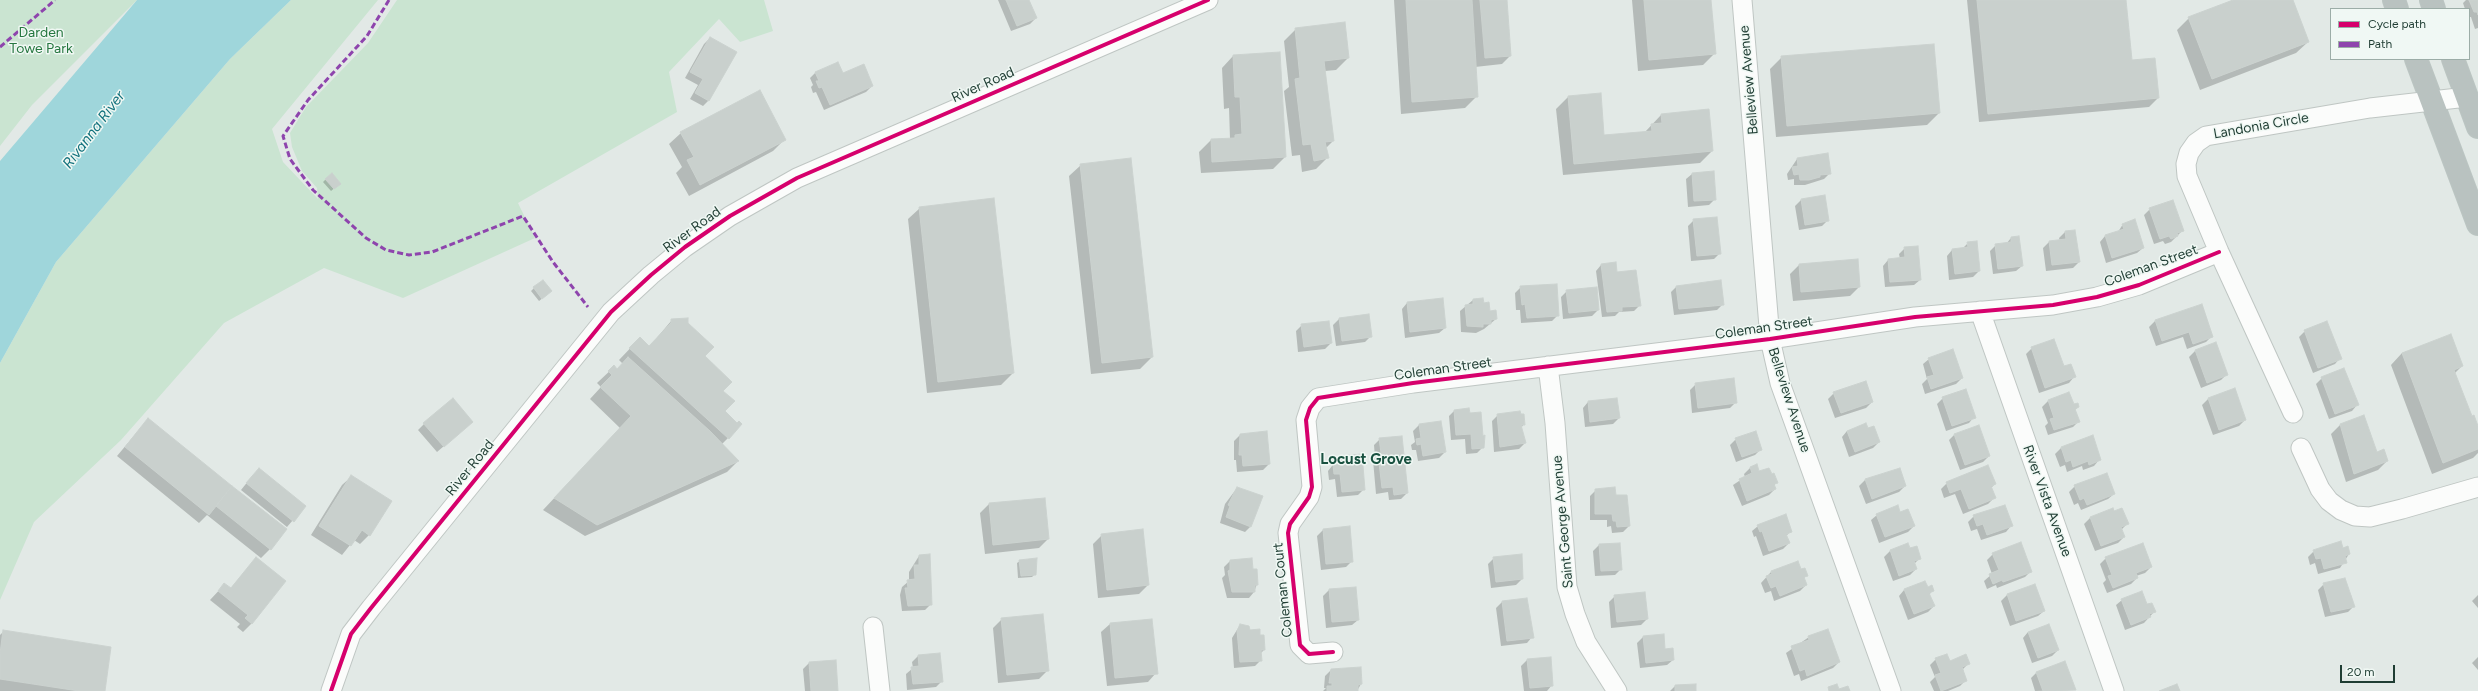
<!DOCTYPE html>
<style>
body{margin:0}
#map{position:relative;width:2478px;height:691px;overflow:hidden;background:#e2e9e6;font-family:Figtree,sans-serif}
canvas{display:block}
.legend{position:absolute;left:2330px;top:8px;width:140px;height:52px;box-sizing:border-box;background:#f0f8f4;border:1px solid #9cada7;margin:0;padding:5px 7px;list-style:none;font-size:12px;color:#1f3d33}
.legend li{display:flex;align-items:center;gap:8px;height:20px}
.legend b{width:20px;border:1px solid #9cada7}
.scale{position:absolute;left:2340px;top:665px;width:55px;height:18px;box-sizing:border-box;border:2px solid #1f3d33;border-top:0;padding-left:5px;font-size:12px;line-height:14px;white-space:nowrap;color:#1f3d33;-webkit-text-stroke:3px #f0f8f4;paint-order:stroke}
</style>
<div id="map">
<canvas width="2478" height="691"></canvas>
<ul class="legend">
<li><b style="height:5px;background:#d6006c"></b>Cycle path</li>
<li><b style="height:5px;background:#8e44ad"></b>Path</li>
</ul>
<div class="scale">20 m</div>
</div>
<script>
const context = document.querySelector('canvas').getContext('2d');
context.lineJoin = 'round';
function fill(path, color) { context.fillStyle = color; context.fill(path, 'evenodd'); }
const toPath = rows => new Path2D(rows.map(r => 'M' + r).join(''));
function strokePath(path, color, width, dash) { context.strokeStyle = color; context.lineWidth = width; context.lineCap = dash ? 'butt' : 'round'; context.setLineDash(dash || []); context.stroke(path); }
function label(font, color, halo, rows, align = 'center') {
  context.font = font + ' Figtree,sans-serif'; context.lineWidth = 3; context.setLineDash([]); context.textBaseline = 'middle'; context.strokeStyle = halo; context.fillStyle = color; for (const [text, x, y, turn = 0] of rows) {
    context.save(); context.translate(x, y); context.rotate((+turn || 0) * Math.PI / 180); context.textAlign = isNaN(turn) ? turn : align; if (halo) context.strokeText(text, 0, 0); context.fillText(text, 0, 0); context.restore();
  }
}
fill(toPath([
 [0,0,137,0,32,105,0,146],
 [291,0,378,0,272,129,283,162,318,199,317,188,302,171,292,147,290,133,306,107,368,43,397,0,764,0,773,31,740,42,719,19,669,72,677,112,518,203,535,238,403,298,324,268,224,323,121,440,34,522,0,600,0,363,56,262,230,59]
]), '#cae4d1');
fill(toPath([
 [137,0,291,0,230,59,56,262,0,363,0,161]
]), '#9fd6db');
fill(toPath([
 [998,0,1028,0,1036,18,1030,24,1011,31],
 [1394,0,1506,0,1510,56,1502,64,1475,67,1477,96,1465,108,1401,114],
 [1632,0,1710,0,1715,53,1703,65,1638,71],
 [1967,0,2125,0,2131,61,2158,98,2149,107,1979,122],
 [2236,0,2292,0,2308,42,2296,53,2200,90,2177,30,2189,18],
 [2466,0,2478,0,2478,28,2475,29,2471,17,2469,17,2469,9,2465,9,2463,3],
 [1296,29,1348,58,1336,70,1325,71,1333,141,1326,148,1328,157,1316,169,1302,172,1300,155,1292,156,1284,91,1289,87,1284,41],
 [710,38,709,100,703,106,690,99,698,85,685,78,704,44],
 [1279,53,1285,157,1273,169,1201,173,1199,152,1211,140,1230,139,1229,108,1224,109,1222,68,1233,56],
 [1782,57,1939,113,1927,125,1776,137,1770,69],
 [816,72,842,74,872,86,866,92,824,110,816,92,813,93,811,87,813,85,810,78],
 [1568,97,1603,136,1645,132,1661,115,1712,151,1700,163,1563,175,1556,109],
 [681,133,785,139,773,151,689,196,676,173,682,167,669,144],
 [1828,155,1830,173,1824,179,1805,185,1794,185,1794,179,1788,180,1787,174,1797,159],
 [1081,165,1152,357,1140,369,1091,374,1069,176],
 [1692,174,1715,199,1709,205,1688,207,1686,179],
 [326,179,337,186,331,191,323,182],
 [1801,200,1828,220,1822,226,1799,230,1795,206],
 [920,208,1013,373,1001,385,927,393,908,219],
 [2150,209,2183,230,2171,242,2165,244,2163,241,2154,244,2144,215],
 [1694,220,1720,253,1714,259,1691,261,1688,226],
 [2123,224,2143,248,2137,253,2106,263,2100,242,2105,236,2118,232],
 [2065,232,2079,262,2073,268,2046,271,2043,248,2049,242,2060,241,2059,238],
 [2011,238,2022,266,2016,271,1993,274,1990,251,1996,245,2006,244],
 [1968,243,1979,271,1973,277,1949,280,1947,256,1952,250,1962,249],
 [1905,248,1920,280,1914,285,1885,287,1883,266,1888,260,1900,259,1899,254],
 [1601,265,1616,273,1640,305,1634,311,1619,312,1615,316,1602,317,1596,271],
 [1799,265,1859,287,1850,296,1793,301,1790,274],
 [1677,286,1723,304,1717,310,1674,315,1671,292],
 [1521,287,1558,315,1552,321,1521,323,1520,310,1516,310,1515,293],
 [534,288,548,294,539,301,531,291],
 [1567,291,1598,310,1592,316,1563,319,1561,297],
 [1473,300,1483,304,1496,319,1484,329,1476,333,1461,332,1460,311],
 [1407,303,1445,328,1439,333,1405,338,1402,309],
 [2202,305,2212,336,2206,342,2187,349,2183,337,2156,346,2149,327,2155,321],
 [1368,316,1371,336,1365,342,1336,346,1333,325,1339,319],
 [672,320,687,323,722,391,728,438,722,444,738,461,727,472,585,536,543,510,620,428,590,399,601,387,597,383,614,367,617,370,623,364,619,360,640,338,649,347],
 [1302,325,1331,343,1325,349,1298,352,1296,331],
 [2305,331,2340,358,2335,364,2313,373,2299,337],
 [2451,335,2462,366,2454,374,2471,417,2478,429,2478,453,2473,458,2432,474,2391,365,2402,353],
 [2215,344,2227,374,2221,380,2201,388,2189,357,2195,351],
 [2032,348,2063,368,2074,377,2069,383,2039,393,2026,354],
 [1929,359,1962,378,1956,384,1925,394,1922,384,1927,379,1923,364],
 [2322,378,2357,405,2352,411,2329,419,2316,384],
 [1696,384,1736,402,1730,408,1692,413,1690,390],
 [2235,389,2245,420,2239,426,2213,435,2202,405,2208,399],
 [1834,393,1872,402,1866,408,1835,418,1828,399],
 [2069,394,2073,405,2078,407,2075,410,2079,421,2073,427,2048,435,2045,426,2048,423,2042,407,2048,401],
 [1943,398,1974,417,1969,423,1946,431,1937,404],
 [1588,402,1619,418,1613,424,1585,427,1583,408],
 [1455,410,1483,447,1477,453,1466,454,1465,439,1451,440,1449,416],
 [1498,415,1524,424,1521,428,1525,443,1519,449,1494,452,1492,421],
 [148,419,270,549,261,558,207,515,199,523,117,456],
 [1440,422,1445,452,1439,458,1418,461,1416,450,1412,450,1411,445,1415,442,1413,431,1419,425],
 [424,424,465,428,437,452,418,430],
 [2340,425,2377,453,2387,461,2378,470,2346,482,2331,434],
 [1868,430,1879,442,1873,448,1849,457,1842,437,1847,431],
 [1955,434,1989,456,1983,462,1960,470,1949,440],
 [1240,435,1269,464,1263,470,1237,472,1236,460,1234,460,1234,441],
 [2093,436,2099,460,2094,466,2083,470,2082,466,2067,472,2065,465,2060,467,2055,454,2061,448],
 [1380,439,1407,493,1401,499,1389,500,1388,492,1376,494,1373,460,1375,458,1374,445],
 [1736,439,1761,449,1755,455,1736,462,1730,445],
 [1339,457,1364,489,1358,495,1337,497,1335,479,1329,480,1328,471],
 [1756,466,1759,473,1776,483,1774,486,1775,489,1769,495,1742,506,1733,485,1745,477,1744,474,1750,468],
 [1899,470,1905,486,1899,492,1866,504,1859,486,1865,480],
 [253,475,305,506,287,527,241,490],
 [351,477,369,535,360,544,354,540,342,555,311,535,342,485],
 [1947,483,1995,484,1991,488,1994,498,1988,504,1963,514,1955,494,1944,498,1941,489],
 [2075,486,2114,494,2108,499,2081,510,2078,503,2074,505,2069,492],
 [1237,488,1251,526,1245,532,1220,523,1225,504],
 [1596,490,1615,497,1629,526,1623,532,1612,533,1611,526,1607,527,1607,520,1590,520,1590,496],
 [989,504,1048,539,1039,548,985,554,980,513],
 [2113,510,2127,524,2121,530,2124,537,2118,543,2095,551,2084,524,2090,518],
 [1899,514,1914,526,1908,532,1879,543,1871,520,1877,515],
 [1974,516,2011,526,2006,532,1981,540,1977,529,1971,531,1968,522],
 [1758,526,1791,531,1786,536,1789,543,1783,549,1763,556,1756,536,1754,537,1752,531],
 [1323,530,1352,561,1346,567,1321,570,1317,536],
 [1102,535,1148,585,1139,594,1098,598,1093,544],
 [1599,545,1621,569,1615,575,1595,576,1593,551],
 [1907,545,1909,550,1920,558,1914,564,1916,569,1910,575,1893,581,1884,557,1890,551],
 [2342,549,2349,554,2340,568,2318,574,2315,563,2310,565,2308,557,2314,551],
 [1993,554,2031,571,2025,577,1997,588,1996,585,1987,589,1984,581,1992,574,1987,560],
 [919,556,931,604,925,610,902,611,900,595,902,587,909,581,909,572],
 [256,558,252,623,243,632,237,627,240,624,210,600,224,585,230,589],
 [1494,558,1522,579,1516,585,1491,588,1488,564],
 [2106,558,2151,567,2145,573,2136,576,2137,578,2131,584,2107,593,2103,583,2106,580,2100,564],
 [1020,561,1035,574,1032,577,1018,578,1017,563],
 [1230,561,1252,570,1257,584,1254,592,1249,598,1227,598,1222,578,1225,575,1224,567],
 [1801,570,1807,575,1803,579,1806,585,1800,591,1774,601,1771,591,1765,593,1761,583,1771,572],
 [1925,582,1927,588,1933,590,1929,595,1934,606,1928,612,1908,620,1899,596,1904,590],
 [2324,584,2351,595,2354,606,2348,612,2325,617,2318,590],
 [2035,585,2044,611,2038,616,2010,626,2001,601,2007,595],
 [1329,590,1358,620,1352,625,1326,628,1323,596],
 [2478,595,2478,608,2472,601],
 [1615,596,1647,619,1641,625,1611,628,1609,602],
 [2122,600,2147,606,2154,612,2144,623,2125,630,2116,605],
 [1502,602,1532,637,1527,643,1501,646,1496,608],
 [1002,619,1048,670,1039,679,998,683,993,628],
 [1110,624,1156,673,1148,682,1107,686,1101,632],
 [1240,625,1259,636,1264,650,1261,653,1261,660,1255,666,1234,668,1232,638],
 [4,631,104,691,0,691,0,635],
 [2028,632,2058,650,2052,656,2032,663,2023,638],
 [1643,637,1665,650,1673,660,1667,665,1640,668,1637,643],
 [1809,637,1839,662,1833,668,1801,681,1799,674,1794,676,1786,653],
 [918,656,942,681,936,687,907,690,906,674,913,668,912,662],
 [2478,657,2478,670,2472,663],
 [1936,659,1969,663,1963,669,1966,680,1960,686,1948,691,1934,691,1930,682,1935,677,1930,665],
 [1527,660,1552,685,1547,691,1524,691,1521,666],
 [809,663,837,691,805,691,803,669],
 [1331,670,1361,684,1357,691,1323,691,1326,688,1324,688,1325,676],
 [2037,672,2075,690,2035,691,2031,678],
 [1675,686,1695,691,1670,691]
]), '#0003');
const building = toPath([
 [1006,0,1029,0,1037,18,1017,26,1006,0],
 [1406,0,1472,0,1478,97,1412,102,1406,0],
 [1480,0,1507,0,1511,56,1485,58,1480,0],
 [1644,0,1711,0,1716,54,1649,60,1644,0],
 [1977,0,2126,0,2132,60,2155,58,2159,98,1988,114,1977,0],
 [2233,0,2293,0,2309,42,2212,79,2188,17,2233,0],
 [2469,0,2478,0,2478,15,2477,12,2474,12,2469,0],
 [1345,22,1349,58,1324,61,1334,141,1325,142,1329,158,1314,161,1311,144,1303,145,1295,79,1300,78,1295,28,1345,22],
 [710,37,737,52,709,101,695,93,703,79,690,72,710,37],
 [1934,44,1940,113,1787,126,1781,56,1934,44],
 [1280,52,1286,157,1212,162,1211,139,1235,138,1235,135,1242,134,1240,97,1235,97,1233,55,1280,52],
 [838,62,843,73,864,64,873,86,830,105,822,87,819,88,816,81,819,81,815,72,838,62],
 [760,90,786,140,700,185,687,160,694,157,680,132,760,90],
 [1601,93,1604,135,1652,131,1651,124,1662,123,1661,114,1709,109,1713,151,1574,164,1568,96,1601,93],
 [1828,153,1831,174,1820,175,1820,177,1809,180,1800,180,1799,174,1794,175,1792,167,1798,166,1797,158,1828,153],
 [1131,158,1153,357,1102,363,1080,164,1131,158],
 [1714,171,1716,200,1694,201,1692,173,1714,171],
 [332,173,341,184,334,189,325,179,332,173],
 [1825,195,1829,221,1805,225,1801,199,1825,195],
 [994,198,1014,373,938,382,919,207,994,198],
 [2173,200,2184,231,2177,233,2178,236,2171,239,2169,236,2160,239,2149,208,2173,200],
 [1717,217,1721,254,1697,256,1693,219,1717,217],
 [2135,219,2144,248,2112,258,2105,235,2124,229,2122,224,2135,219],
 [2075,230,2080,262,2052,265,2049,241,2066,239,2065,231,2075,230],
 [2019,236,2023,266,1998,269,1995,244,2011,242,2011,237,2019,236],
 [1977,241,1980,271,1955,274,1952,249,1968,247,1967,242,1977,241],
 [1918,246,1921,280,1890,282,1888,259,1905,257,1904,247,1918,246],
 [1858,259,1860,287,1801,292,1799,264,1858,259],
 [1616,262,1617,272,1636,270,1641,306,1622,307,1622,311,1607,312,1601,264,1616,262],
 [543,280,552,291,542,299,533,287,543,280],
 [1721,280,1724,305,1679,309,1676,286,1721,280],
 [1557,284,1559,316,1527,318,1525,304,1522,305,1520,286,1557,284],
 [1597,287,1599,310,1569,313,1566,290,1597,287],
 [1443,298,1446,328,1410,332,1407,302,1443,298],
 [1483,298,1484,303,1489,302,1490,311,1496,310,1497,319,1491,320,1491,324,1483,324,1483,327,1467,326,1465,305,1473,304,1473,299,1483,298],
 [2202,304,2213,337,2193,344,2189,332,2162,341,2155,320,2202,304],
 [1369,314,1372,337,1342,341,1339,318,1369,314],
 [688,318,688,323,714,347,705,356,732,382,723,391,735,401,725,411,737,423,739,421,742,424,729,439,629,348,640,337,649,346,671,323,671,319,688,318],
 [1329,321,1332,343,1304,347,1301,324,1329,321],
 [2327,321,2342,359,2318,368,2304,330,2327,321],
 [2451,334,2463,366,2454,370,2472,416,2474,415,2478,426,2478,449,2443,463,2402,353,2451,334],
 [2054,339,2064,366,2071,364,2076,377,2045,388,2031,347,2054,339],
 [2216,342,2228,375,2207,383,2195,350,2216,342],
 [1953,349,1963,378,1931,389,1927,377,1934,375,1928,358,1953,349],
 [628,357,710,431,739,461,597,525,554,498,631,416,600,387,612,375,608,371,614,365,617,369,628,357],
 [2344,368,2359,405,2335,414,2321,377,2344,368],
 [1734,378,1737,403,1698,408,1695,383,1734,378],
 [1866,381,1873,402,1841,413,1833,392,1866,381],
 [2235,388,2246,420,2219,430,2208,398,2235,388],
 [1966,389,1976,418,1952,426,1942,397,1966,389],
 [2069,392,2074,404,2078,403,2079,407,2075,409,2080,422,2054,430,2050,419,2054,418,2048,400,2069,392],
 [453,398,473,422,444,447,423,423,453,398],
 [1617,398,1620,418,1590,422,1588,401,1617,398],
 [1469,408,1470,413,1481,412,1483,436,1485,435,1484,448,1472,449,1471,434,1456,435,1454,410,1469,408],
 [1520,411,1521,414,1524,414,1525,425,1521,425,1526,443,1500,447,1497,414,1520,411],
 [2364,415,2377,452,2384,449,2388,461,2354,474,2340,424,2364,415],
 [148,418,232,486,209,515,125,447,148,418],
 [1441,421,1446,452,1423,456,1421,444,1417,445,1416,439,1421,438,1419,424,1441,421],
 [1866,423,1868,428,1874,426,1880,442,1855,452,1847,431,1866,423],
 [1979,425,1990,456,1965,465,1954,434,1979,425],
 [1267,431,1270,464,1243,466,1242,455,1239,455,1240,434,1267,431],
 [1756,431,1762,450,1742,457,1735,438,1756,431],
 [2093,435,2101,460,2089,465,2088,461,2073,467,2071,460,2066,462,2061,447,2093,435],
 [1402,436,1408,493,1394,495,1393,487,1382,488,1378,454,1381,453,1379,438,1402,436],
 [1362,454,1365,490,1342,492,1340,474,1334,474,1333,464,1340,464,1339,456,1362,454],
 [1757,464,1759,471,1769,468,1772,474,1774,473,1778,483,1774,484,1776,489,1747,501,1739,479,1752,473,1750,467,1757,464],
 [1988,465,1996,484,1991,486,1996,498,1969,509,1961,489,1950,493,1946,482,1988,465],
 [259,468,306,506,294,522,246,483,259,468],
 [1900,468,1906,486,1872,499,1865,479,1900,468],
 [2107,473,2115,494,2087,505,2084,498,2080,500,2074,485,2107,473],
 [351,475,392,501,370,536,362,530,351,546,319,526,351,475],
 [232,486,287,529,271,550,216,506,232,486],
 [1237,487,1263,496,1251,527,1226,517,1230,506,1228,505,1237,487],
 [1615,487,1616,495,1627,495,1630,526,1617,527,1616,521,1613,521,1612,514,1595,514,1595,489,1615,487],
 [1045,498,1049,539,993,545,989,503,1045,498],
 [1898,505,1900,512,1908,509,1915,526,1885,537,1876,514,1898,505],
 [2005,505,2013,526,1987,535,1983,524,1977,526,1973,515,2005,505],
 [2113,508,2114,511,2122,508,2129,524,2121,527,2125,537,2101,546,2090,517,2113,508],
 [1786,514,1792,532,1786,534,1790,543,1769,551,1762,531,1760,532,1757,525,1786,514],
 [1350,526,1353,562,1326,564,1323,529,1350,526],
 [1143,529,1149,585,1107,590,1101,534,1143,529],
 [2341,541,2343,548,2348,546,2350,554,2345,556,2347,563,2324,569,2321,558,2316,559,2313,550,2341,541],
 [2021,542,2032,572,2003,582,2002,580,1993,584,1989,574,1999,570,1992,553,2021,542],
 [1620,543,1622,570,1601,571,1599,544,1620,543],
 [1908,543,1910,548,1917,546,1921,559,1914,561,1917,569,1899,576,1890,550,1908,543],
 [2143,543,2152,567,2136,573,2138,578,2113,588,2108,576,2112,575,2105,557,2143,543],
 [930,554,932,605,908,606,905,588,908,588,907,580,915,579,914,565,919,565,919,555,930,554],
 [1522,554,1523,579,1496,582,1493,557,1522,554],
 [256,557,286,581,252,624,245,618,248,615,218,591,224,583,231,588,256,557],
 [1037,558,1036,575,1021,576,1019,560,1037,558],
 [1252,558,1253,569,1257,569,1258,585,1255,585,1255,592,1232,592,1228,571,1230,570,1230,560,1252,558],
 [1798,561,1801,569,1805,568,1808,576,1804,577,1807,585,1780,596,1776,586,1771,588,1766,576,1772,574,1771,571,1798,561],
 [2345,578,2355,607,2331,612,2323,583,2345,578],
 [1925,581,1928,587,1932,585,1934,591,1929,593,1935,606,1914,614,1904,589,1925,581],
 [2035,584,2045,611,2016,621,2007,594,2035,584],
 [1356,587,1359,620,1332,622,1329,589,1356,587],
 [2142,591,2147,604,2152,603,2156,612,2149,614,2151,617,2131,625,2121,599,2142,591],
 [1645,592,1648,619,1617,622,1614,595,1645,592],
 [1527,598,1534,638,1507,641,1502,601,1527,598],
 [1043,614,1049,671,1007,675,1001,618,1043,614],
 [1152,619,1158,674,1115,678,1110,623,1152,619],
 [1240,624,1249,626,1250,630,1260,629,1260,635,1264,635,1265,650,1261,650,1262,661,1240,662,1237,631,1240,624],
 [2049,624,2059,650,2038,658,2028,632,2049,624],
 [1828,629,1840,662,1807,676,1805,669,1800,671,1791,646,1809,640,1808,636,1828,629],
 [3,630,111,647,105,691,79,691,0,679,0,654,3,630],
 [1664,634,1665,649,1673,648,1674,660,1646,663,1643,636,1664,634],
 [940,653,943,682,913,684,911,667,919,666,918,655,940,653],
 [1947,654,1950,661,1966,654,1970,664,1962,667,1967,681,1941,691,1935,675,1941,673,1935,658,1947,654],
 [1551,657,1553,686,1530,688,1527,659,1551,657],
 [836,660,838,691,811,691,809,662,836,660],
 [2065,661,2076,690,2043,691,2036,672,2065,661],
 [1361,667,1362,684,1358,685,1358,691,1327,691,1327,686,1332,686,1332,683,1329,683,1331,669,1361,667],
 [1696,684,1696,691,1675,691,1675,685,1696,684],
 [1837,684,1839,689,1848,686,1850,691,1829,691,1828,687,1837,684],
 [2177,684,2180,691,2159,691,2177,684]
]);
fill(building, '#c9d0cd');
strokePath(building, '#cbd2cf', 1);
const minor = toPath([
 [1742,0,1770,339,1780,383,1891,691],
 [1980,311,2114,691],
 [1548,366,1555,423,1567,587,1575,614,1586,642,1617,691],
 [2293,413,2219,252,2187,176,2186,164,2189,153,2196,143,2206,136,2370,108,2467,97],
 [2301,448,2320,489,2329,501,2341,510,2355,516,2370,517,2402,509,2478,487],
 [873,627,880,691],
 [1333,652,1309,654,1300,645,1288,533,1290,524,1309,497,1312,487,1306,420,1310,408,1318,398,1413,383,1770,339,1915,317,2053,305,2097,297,2139,285,2219,252],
 [331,691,351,634,371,608,611,312,651,275,685,247,730,216,797,178,1208,0]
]);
const highway = toPath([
 [2394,0,2397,9],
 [2431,0,2434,9],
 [2416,59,2478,224],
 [2453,59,2478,127]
]);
strokePath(minor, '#bfc6c3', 21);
strokePath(highway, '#bbc5c2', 24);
strokePath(minor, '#fbfcfb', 19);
strokePath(highway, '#b9c2c0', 22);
strokePath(toPath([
 [389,0,367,36,308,100,283,136,290,159,313,190,366,238,386,250,409,255,432,252,523,216,553,262,588,307],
 [0,47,55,0]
]), '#8e44ad', 3, [6, 3]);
strokePath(toPath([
 [1333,652,1309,654,1300,645,1288,533,1290,524,1309,497,1312,487,1306,420,1310,408,1318,398,1413,383,1770,339,1915,317,2053,305,2097,297,2139,285,2219,252],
 [331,691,351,634,371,608,611,312,651,275,685,247,730,216,797,178,1208,0]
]), '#d6006c', 4);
label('14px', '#267740', '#f0f8f4', [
 ["Darden",41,33],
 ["Towe Park",41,49]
]);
label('14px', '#1f3d33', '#f0f8f4', [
 ["Belleview Avenue",1749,80,-95],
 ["River Road",983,85,-24],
 ["Landonia Circle",2261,126,-10],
 ["River Road",692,230,-36],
 ["Coleman Street",2151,266,-20],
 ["Coleman Street",1764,328,-8],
 ["Coleman Street",1443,369,-8],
 ["Belleview Avenue",1789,400,72],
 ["River Road",470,468,-51],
 ["River Vista Avenue",2047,501,70],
 ["Saint George Avenue",1563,522,-95],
 ["Coleman Court",1283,590,-96]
]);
label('italic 15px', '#14737e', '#f0f8f4', [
 ["Rivanna River",94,130,-53]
]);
label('bold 15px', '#195140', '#f0f8f4', [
 ["Locust Grove",1366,460]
]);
</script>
